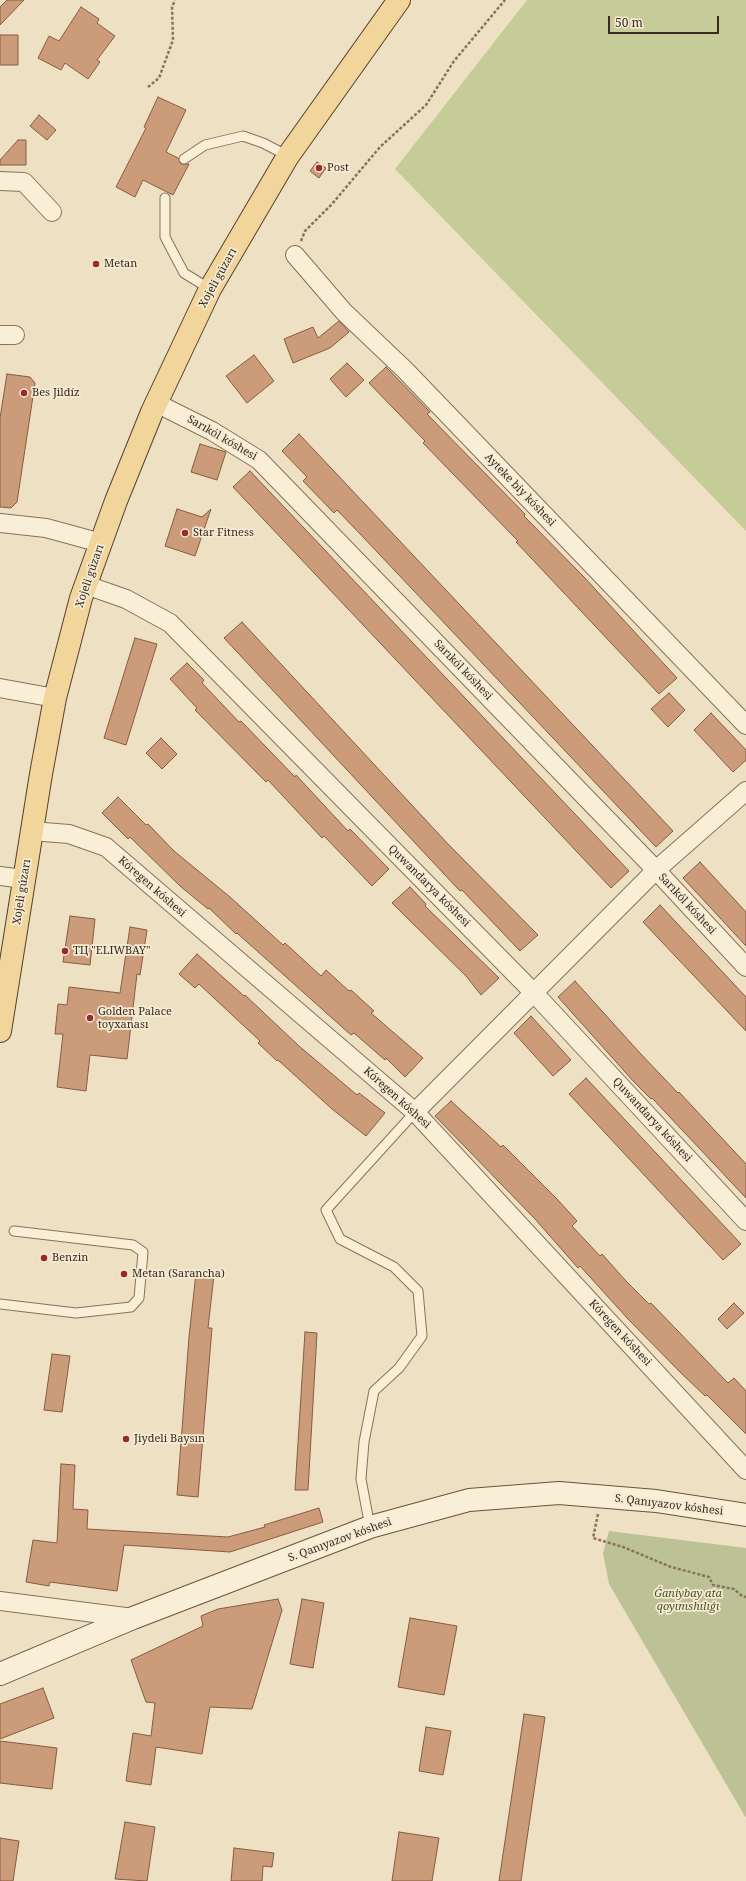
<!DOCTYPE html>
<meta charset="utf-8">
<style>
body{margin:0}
#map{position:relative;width:746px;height:1881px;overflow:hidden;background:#eee1c3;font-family:"Noto Serif",serif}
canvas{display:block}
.scale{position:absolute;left:608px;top:16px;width:111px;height:18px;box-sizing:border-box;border:2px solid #382a1e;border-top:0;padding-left:5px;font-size:12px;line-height:14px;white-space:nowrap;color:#382a1e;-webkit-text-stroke:3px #f5ebd3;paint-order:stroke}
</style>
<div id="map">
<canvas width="746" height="1881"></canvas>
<div class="scale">50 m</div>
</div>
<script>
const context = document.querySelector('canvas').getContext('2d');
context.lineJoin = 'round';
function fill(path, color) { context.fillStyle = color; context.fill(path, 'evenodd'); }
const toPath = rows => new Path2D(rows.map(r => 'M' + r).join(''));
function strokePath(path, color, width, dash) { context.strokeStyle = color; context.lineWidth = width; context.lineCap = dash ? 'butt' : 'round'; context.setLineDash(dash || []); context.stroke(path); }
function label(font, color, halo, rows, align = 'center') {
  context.font = font + ' "Noto Serif",serif'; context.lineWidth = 3.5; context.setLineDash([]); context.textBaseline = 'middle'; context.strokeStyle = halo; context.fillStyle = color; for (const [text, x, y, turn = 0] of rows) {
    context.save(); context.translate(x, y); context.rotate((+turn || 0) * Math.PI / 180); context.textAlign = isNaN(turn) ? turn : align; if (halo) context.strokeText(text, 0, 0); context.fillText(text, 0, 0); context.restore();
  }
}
fill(toPath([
 [527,0,746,0,746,531,395,169]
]), '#c6cc97');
fill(toPath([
 [609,1531,746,1548,746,1818,609,1584,603,1553]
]), '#bcc196');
const building = toPath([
 [7,0,24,0,0,25,0,7,7,0],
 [81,7,99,19,97,23,115,36,97,60,100,62,88,79,65,63,61,70,38,58,49,36,59,41,81,7],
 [0,35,18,35,18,65,0,65,0,35],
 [158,97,186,110,166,152,178,158,181,164,189,164,173,195,143,180,135,197,116,187,146,128,144,127,158,97],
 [39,115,56,130,47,140,30,126,39,115],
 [18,140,26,140,26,165,0,165,0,160,18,140],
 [317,162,326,168,319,178,310,171,317,162],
 [339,321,349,332,330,348,293,363,284,339,313,327,318,338,339,321],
 [254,355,274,381,247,403,226,376,254,355],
 [347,363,364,380,346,397,330,379,347,363],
 [386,367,430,412,427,414,525,514,524,516,584,577,677,678,659,694,516,542,518,541,423,443,425,441,369,383,386,367],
 [7,374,30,377,35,383,17,502,11,508,0,507,0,418,7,374],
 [299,434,673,831,656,847,362,536,337,510,334,513,303,481,307,477,282,451,299,434],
 [200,444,226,452,217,480,191,472,200,444],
 [250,471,629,871,611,888,233,487,250,471],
 [177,509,202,517,211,509,195,556,165,546,177,509],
 [242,622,448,844,538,935,520,951,462,890,460,891,444,874,224,638,242,622],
 [135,638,157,644,126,745,104,738,135,638],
 [187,663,204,680,202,683,239,722,241,721,295,777,296,775,348,831,350,829,389,869,372,886,324,836,322,838,268,780,266,782,195,710,197,708,170,679,187,663],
 [669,693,685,710,668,727,651,709,669,693],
 [711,713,746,750,746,760,733,772,694,730,711,713],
 [161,738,177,754,162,769,146,753,161,738],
 [118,797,146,825,148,824,174,851,230,897,283,945,285,943,321,976,326,970,349,991,351,990,374,1011,371,1013,423,1058,405,1077,386,1058,385,1060,354,1033,351,1035,237,933,236,934,209,908,208,909,180,886,130,837,128,839,102,813,118,797],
 [700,862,746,912,746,946,683,878,700,862],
 [410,887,426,904,425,906,499,978,481,995,466,976,392,903,410,887],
 [660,905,746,997,746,1031,643,922,660,905],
 [70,916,95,919,90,965,63,962,70,916],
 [130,927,147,930,140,975,137,974,127,1059,90,1055,86,1091,57,1087,63,1034,55,1034,58,1004,67,1005,69,987,120,993,130,927],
 [197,954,244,996,245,995,299,1046,357,1095,359,1093,385,1113,366,1136,332,1109,278,1060,277,1061,258,1043,260,1041,199,984,195,988,179,974,197,954],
 [575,981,639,1052,678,1093,679,1092,746,1164,746,1198,652,1098,651,1099,634,1082,558,997,575,981],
 [531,1016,571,1060,553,1076,514,1033,531,1016],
 [586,1078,741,1244,723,1260,569,1094,586,1078],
 [451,1101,501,1147,503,1145,557,1199,577,1221,572,1226,600,1256,602,1254,626,1281,649,1304,651,1303,728,1383,734,1378,746,1391,746,1434,707,1395,705,1396,680,1372,628,1319,580,1266,578,1268,535,1219,435,1116,451,1101],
 [196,1273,214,1275,208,1328,212,1328,198,1497,177,1495,189,1337,196,1273],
 [734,1303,744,1313,727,1329,718,1319,734,1303],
 [305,1332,317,1333,308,1490,295,1490,305,1332],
 [52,1354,70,1356,62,1412,44,1410,52,1354],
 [61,1464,75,1465,73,1509,88,1510,87,1529,228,1537,265,1527,264,1525,319,1508,323,1522,230,1552,124,1545,117,1591,50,1582,49,1586,26,1582,33,1540,57,1543,61,1464],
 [278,1599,282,1610,252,1709,210,1707,202,1754,156,1747,151,1785,126,1781,133,1733,151,1736,155,1703,146,1702,131,1660,203,1626,201,1616,218,1609,278,1599],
 [302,1599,324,1603,313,1668,290,1664,302,1599],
 [410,1618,457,1626,444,1695,398,1687,410,1618],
 [43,1688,54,1718,0,1739,0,1704,43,1688],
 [524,1714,545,1717,525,1852,521,1881,499,1881,524,1714],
 [426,1727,451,1731,443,1775,419,1771,426,1727],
 [0,1741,57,1748,52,1789,0,1783,0,1741],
 [125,1822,155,1827,147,1881,115,1879,125,1822],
 [399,1832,439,1838,432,1881,392,1881,399,1832],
 [0,1838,19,1841,13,1881,0,1881,0,1838],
 [234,1848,274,1853,272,1867,263,1866,262,1881,231,1881,234,1848]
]);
fill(building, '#cc9b79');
strokePath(building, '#875b40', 1);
const lane = toPath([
 [184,159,205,145,243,136,263,143,288,156],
 [165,198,165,237,184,273,210,289],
 [0,1304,76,1313,131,1307,139,1298,143,1252,133,1245,14,1231],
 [370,1527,361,1479,364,1442,374,1391,399,1368,422,1336,418,1291,394,1267,340,1239,326,1210,415,1112]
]);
const street = toPath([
 [0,181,24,182,52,212],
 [295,255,344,312,405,370,746,725],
 [0,335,15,335],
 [156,403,212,431,259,460,656,870,746,967],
 [0,523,46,528,101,543],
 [86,585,126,599,170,623,534,993,746,1221],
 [0,688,55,698],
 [31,831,69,834,106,847,415,1112,746,1470],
 [0,876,23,879],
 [415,1112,656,870,746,791],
 [0,1601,133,1618]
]);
const secondary = toPath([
 [0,1674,133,1618,370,1527,469,1500,559,1493,656,1501,746,1515]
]);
const primary = toPath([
 [0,1031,41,774,55,698,81,598,116,501,152,412,210,289,288,156,399,0]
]);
strokePath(lane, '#88725a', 11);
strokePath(street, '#88725a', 20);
strokePath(secondary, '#6a533d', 24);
strokePath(primary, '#56402e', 24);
strokePath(toPath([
 [148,87,159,78,173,40,172,7,175,0],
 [301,241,305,231,332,204,380,147,426,105,454,61,505,0],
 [598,1514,593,1538,623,1547,671,1567,709,1577,713,1585,734,1589,742,1596,746,1597]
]), '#88725a', 2.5, [3, 2]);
strokePath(lane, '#f9eed6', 9);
strokePath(street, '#f9eed6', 18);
strokePath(secondary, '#f9eed6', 22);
strokePath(primary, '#f1d59b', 22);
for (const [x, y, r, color] of [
 [319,168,4,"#972a2c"],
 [96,264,4,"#972a2c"],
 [24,393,4,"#972a2c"],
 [185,533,4,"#972a2c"],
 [65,951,4,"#972a2c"],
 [90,1018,4,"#972a2c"],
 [44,1258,4,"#972a2c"],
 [124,1274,4,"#972a2c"],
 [126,1439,4,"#972a2c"]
]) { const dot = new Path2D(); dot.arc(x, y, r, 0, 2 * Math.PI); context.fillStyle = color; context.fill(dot); strokePath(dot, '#f5ebd3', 1.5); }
label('11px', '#382a1e', '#f5ebd3', [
 ["Post",327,168],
 ["Metan",104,264],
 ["Bes Jildíz",32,393],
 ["Star Fitness",193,533],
 ["ТЦ \"ELIWBAY\"",73,951],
 ["Golden Palace",98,1012],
 ["toyxanası",98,1025],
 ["Benzin",52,1258],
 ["Metan (Sarancha)",132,1274],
 ["Jiydeli Baysın",134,1439]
], 'left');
label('11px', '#382a1e', '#f5ebd3', [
 ["Xojeli gúzarı",218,278,-61],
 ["Sarıkól kóshesi",222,438,30],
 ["Ayteke biy kóshesi",520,490,46],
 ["Xojeli gúzarı",90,576,-71],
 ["Sarıkól kóshesi",463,670,46],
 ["Quwandarya kóshesi",429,886,45],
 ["Kóregen kóshesi",152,887,41],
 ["Xojeli gúzarı",22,892,-81],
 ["Sarıkól kóshesi",687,904,47],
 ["Kóregen kóshesi",397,1098,42],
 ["Quwandarya kóshesi",652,1120,47],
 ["Kóregen kóshesi",620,1333,47],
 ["S. Qanıyazov kóshesi",669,1505,7],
 ["S. Qanıyazov kóshesi",340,1540,-20]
]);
label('italic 11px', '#495425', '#f5ebd3', [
 ["Ǵaniybay ata",688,1594],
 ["qoyımshılıǵı",688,1607]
]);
</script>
